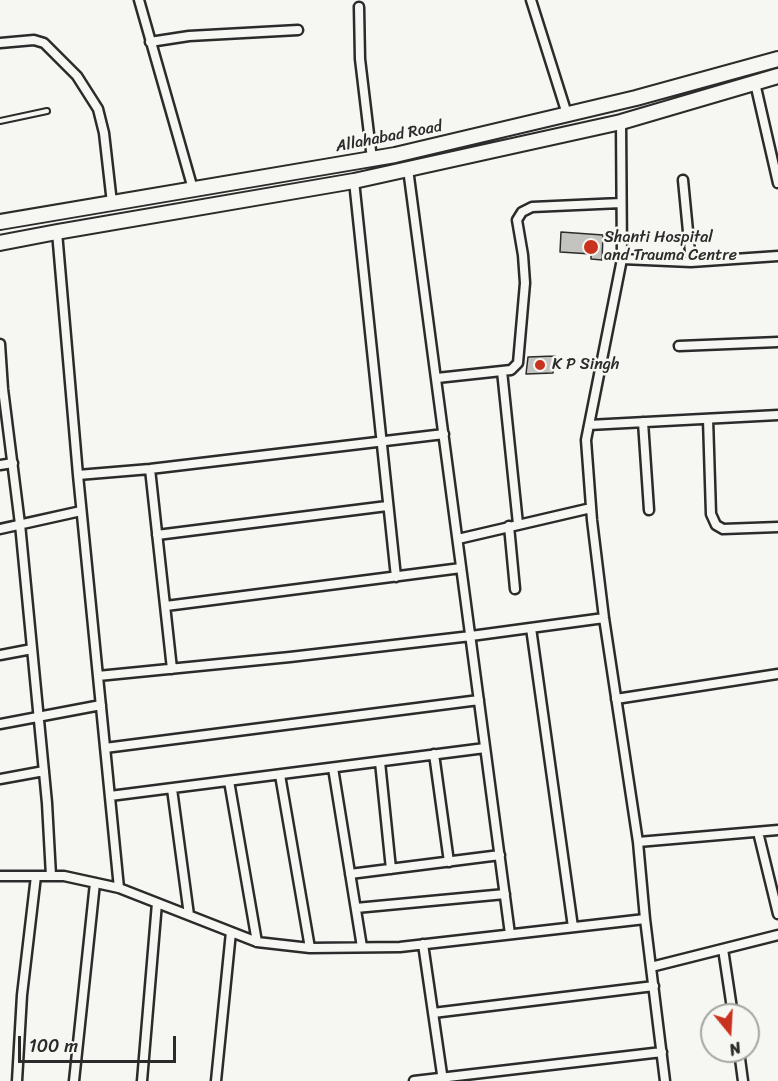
<!DOCTYPE html>
<style>
body{margin:0}
#map{position:relative;width:778px;height:1081px;overflow:hidden;background:#f6f6f2;font-family:Sriracha,sans-serif}
canvas{display:block}
.north{position:absolute;left:700px;top:1003px;width:60px;height:60px;box-sizing:border-box;background:#f6f6f2;border:2px solid #a5a5a2;border-radius:50%;rotate:162deg;font-size:16px;font-weight:700;line-height:24px;text-align:center;color:#2b2b2b}
.north::after{content:'';display:block;margin:auto;width:21px;height:27px;background:#c8321e;clip-path:polygon(50% 0,100% 100%,50% 72%,0 100%)}
.scale{position:absolute;left:18px;top:1036px;width:158px;height:27px;box-sizing:border-box;border:3px solid #2b2b2b;border-top:0;padding-left:8px;font-size:18px;line-height:21px;white-space:nowrap;color:#2b2b2b;-webkit-text-stroke:4px #f6f6f2;paint-order:stroke}
</style>
<div id="map">
<canvas width="778" height="1081"></canvas>
<div class="north">N</div>
<div class="scale">100 m</div>
</div>
<script>
const context = document.querySelector('canvas').getContext('2d');
context.lineJoin = 'round';
function fill(path, color) { context.fillStyle = color; context.fill(path, 'evenodd'); }
const toPath = rows => new Path2D(rows.map(r => 'M' + r).join(''));
function strokePath(path, color, width, dash) { context.strokeStyle = color; context.lineWidth = width; context.lineCap = dash ? 'butt' : 'round'; context.setLineDash(dash || []); context.stroke(path); }
function label(font, color, halo, rows, align = 'center') {
  context.font = font + ' Sriracha,sans-serif'; context.lineWidth = 5; context.setLineDash([]); context.textBaseline = 'middle'; context.strokeStyle = halo; context.fillStyle = color; for (const [text, x, y, turn = 0] of rows) {
    context.save(); context.translate(x, y); context.rotate((+turn || 0) * Math.PI / 180); context.textAlign = isNaN(turn) ? turn : align; if (halo) context.strokeText(text, 0, 0); context.fillText(text, 0, 0); context.restore();
  }
}
const building = toPath([
 [561,232,603,235,602,260,591,259,591,254,560,252,561,232],
 [555,356,553,373,526,374,528,357,555,356]
]);
fill(building, '#c3c3c0');
strokePath(building, '#2b2b2b', 1.5);
const lane = toPath([
 [0,121,47,111]
]);
const street = toPath([
 [139,0,193,189],
 [531,0,567,114],
 [359,7,360,59,372,159],
 [150,42,189,36,298,30],
 [0,43,34,40,44,43,77,76,98,109,104,133,112,203],
 [755,83,778,183],
 [621,122,622,259,586,440,592,520,604,618,638,842,645,919,665,1081],
 [408,169,510,934],
 [683,180,691,262],
 [354,181,396,577],
 [57,232,78,475,119,888],
 [622,259,691,262,778,256],
 [0,344,3,389,20,524,47,803,51,876],
 [679,346,778,342],
 [502,371,518,524],
 [437,378,511,370,518,363,525,283,523,255,517,220,522,212,532,207,621,203],
 [708,419,711,514,716,525,723,529,778,527],
 [643,422,649,510],
 [589,425,778,415],
 [0,465,13,463],
 [150,469,172,669],
 [78,475,150,469,444,434],
 [509,526,515,589],
 [0,529,81,511],
 [157,535,387,506],
 [458,539,591,508],
 [166,606,461,568],
 [531,628,573,927],
 [0,655,32,649],
 [98,676,290,657,471,636,604,618],
 [616,699,778,674],
 [0,724,101,705],
 [105,748,479,700],
 [434,754,449,862],
 [380,762,391,869],
 [333,768,362,947],
 [280,775,310,948],
 [0,779,44,771],
 [229,781,257,942],
 [172,789,189,915],
 [110,796,485,748],
 [758,832,778,914],
 [638,842,778,830],
 [350,874,500,855],
 [0,876,64,876,119,888,257,942,310,948,400,947,645,919],
 [356,908,505,894],
 [423,944,443,1081],
 [723,949,733,1015],
 [651,967,778,935],
 [433,1013,654,986],
 [739,1051,743,1081],
 [17,1081,22,995,36,876],
 [74,1081,95,883],
 [142,1081,157,903],
 [216,1081,231,932],
 [414,1081,662,1052]
]);
const primary = toPath([
 [0,222,395,155,636,98,778,59],
 [0,243,57,232,354,181,621,122,778,76]
]);
strokePath(lane, '#2b2b2b', 8);
strokePath(street, '#2b2b2b', 13);
strokePath(primary, '#2b2b2b', 18);
strokePath(lane, '#f6f6f2', 4);
strokePath(street, '#f6f6f2', 8);
strokePath(primary, '#f6f6f2', 14);
for (const [x, y, r, color] of [
 [591,247,8,"#c8321e"],
 [540,365,6,"#c8321e"]
]) { const dot = new Path2D(); dot.arc(x, y, r, 0, 2 * Math.PI); context.fillStyle = color; context.fill(dot); strokePath(dot, '#f6f6f2', 2); }
label('16px', '#2b2b2b', '#f6f6f2', [
 ["Allahabad Road",389,137,-11]
]);
label('16px', '#2b2b2b', '#f6f6f2', [
 ["Shanti Hospital",604,238],
 ["and Trauma Centre",604,256],
 ["K P Singh",552,365]
], 'left');
</script>
